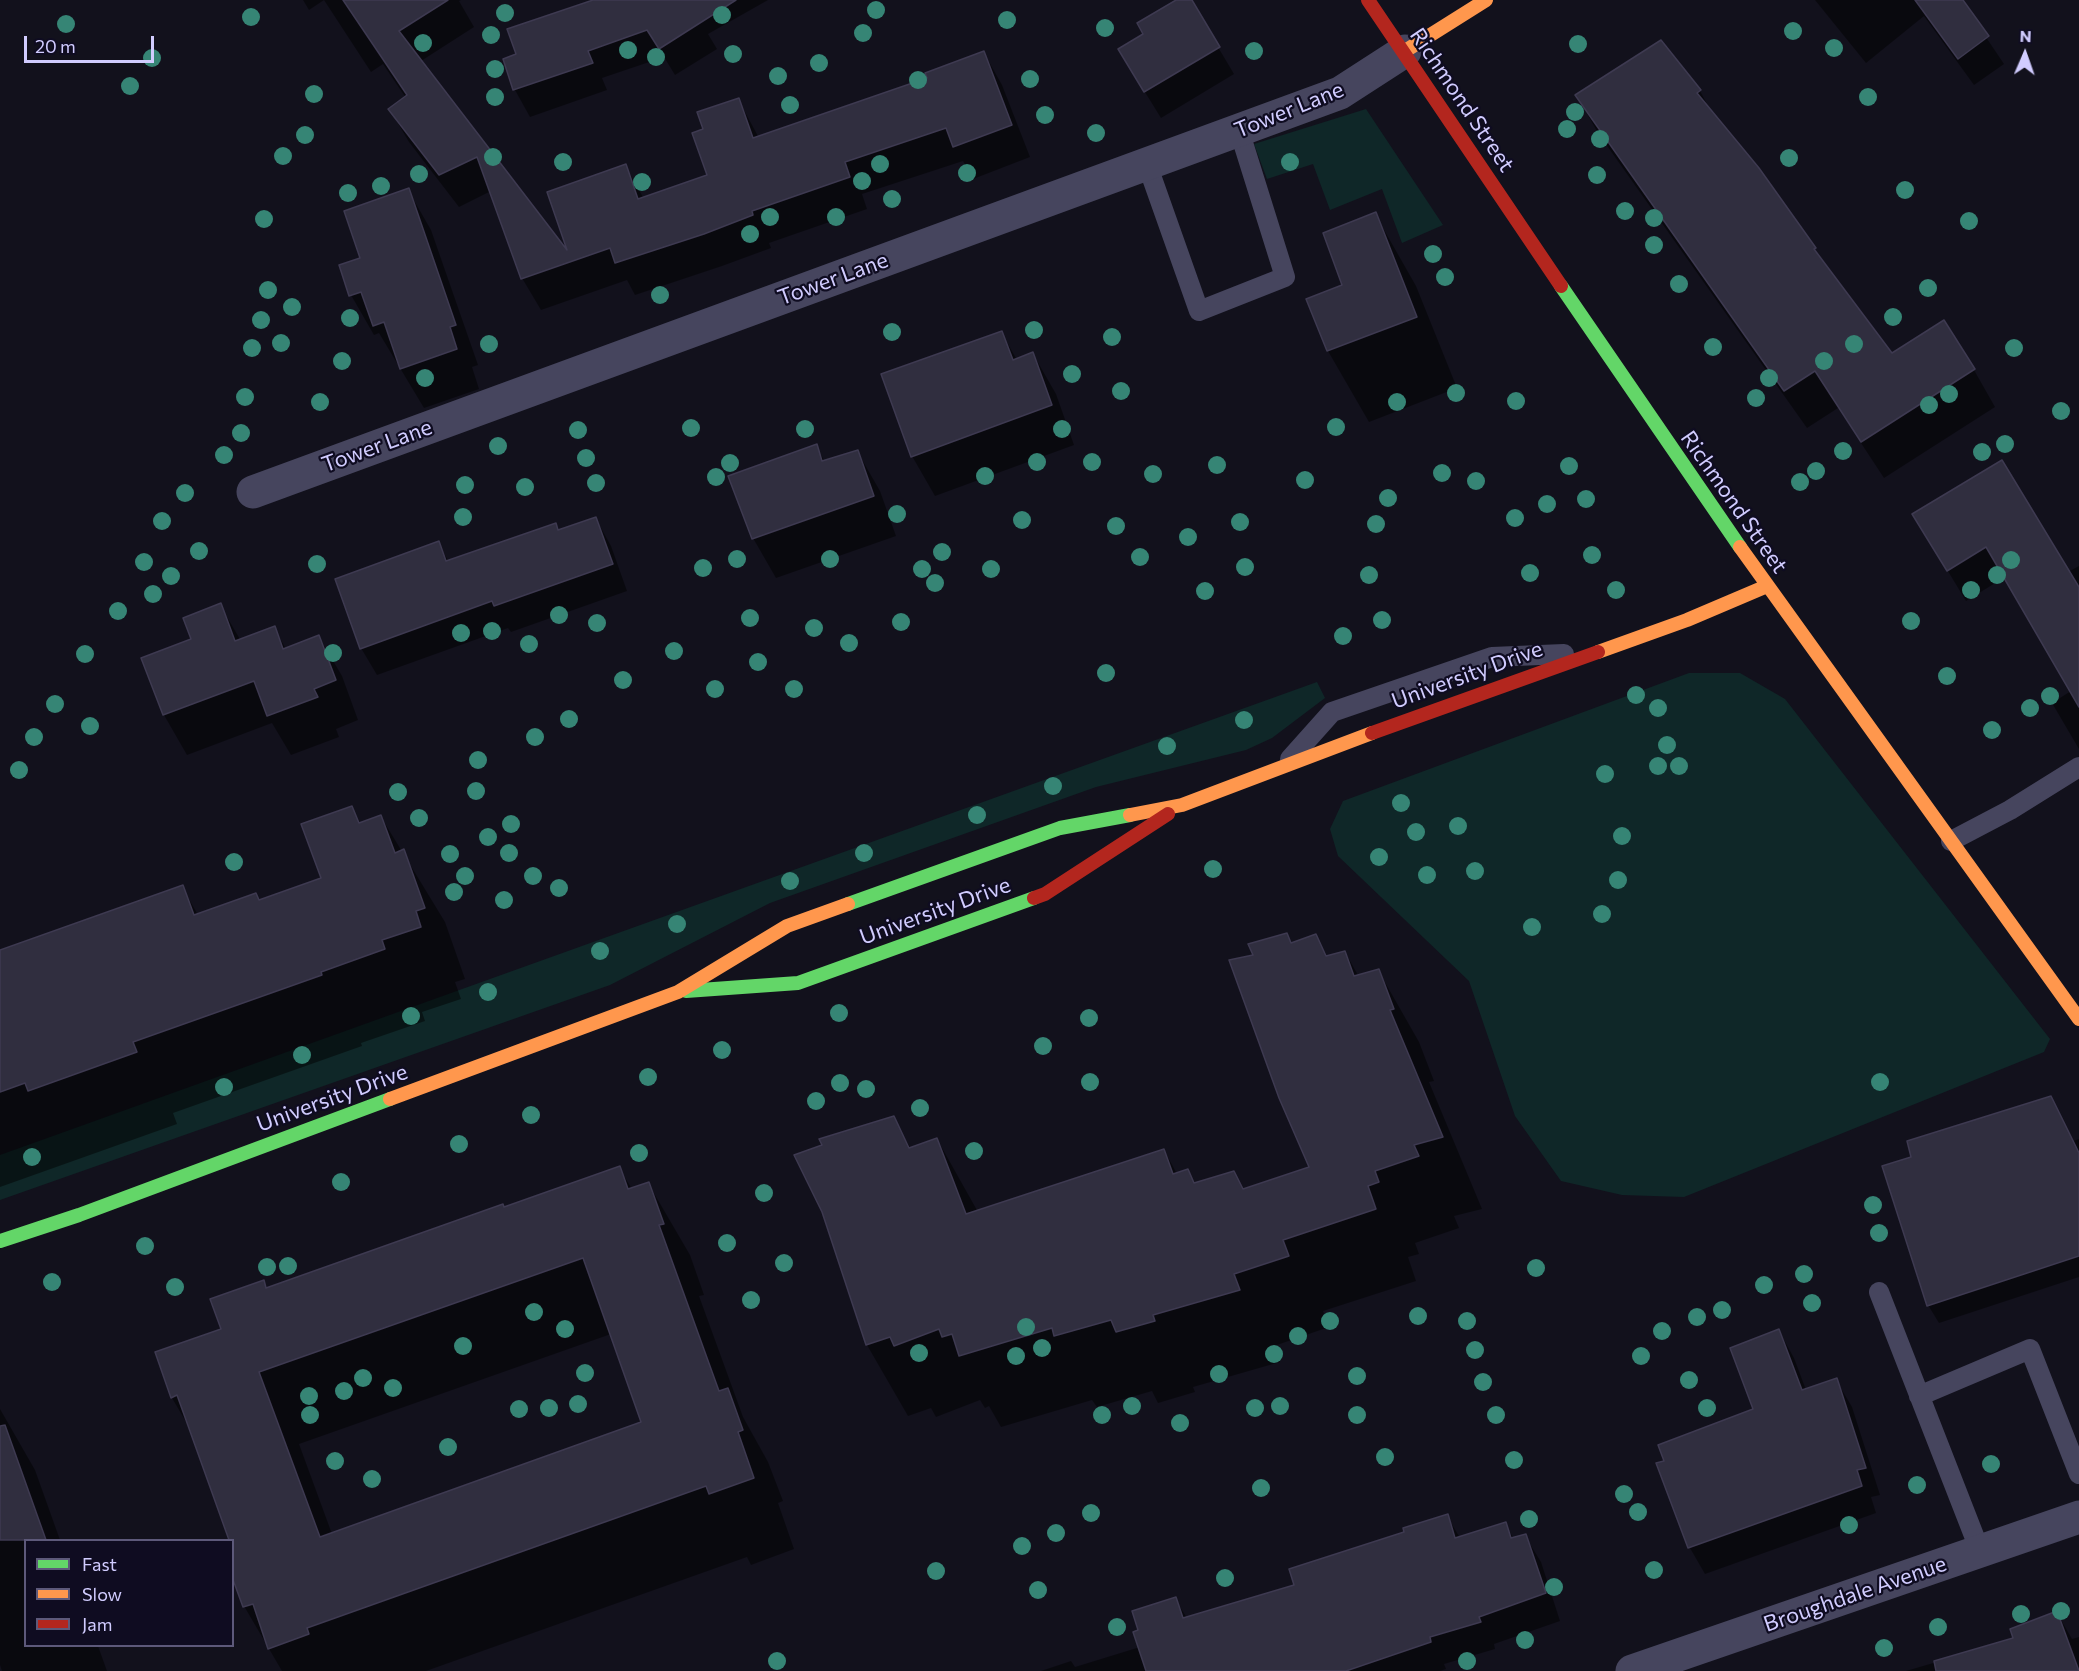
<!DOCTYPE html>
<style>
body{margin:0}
#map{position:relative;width:2079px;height:1671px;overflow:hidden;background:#12111c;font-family:Commissioner,sans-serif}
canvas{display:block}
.legend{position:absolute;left:24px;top:1539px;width:210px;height:108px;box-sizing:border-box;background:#0f0c21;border:2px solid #5d597a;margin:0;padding:8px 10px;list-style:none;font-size:18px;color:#d1ccff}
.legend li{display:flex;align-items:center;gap:12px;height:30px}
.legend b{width:30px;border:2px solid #5d597a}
.north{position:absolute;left:1995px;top:24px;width:60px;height:60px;-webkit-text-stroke:4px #0f0c21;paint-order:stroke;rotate:2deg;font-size:16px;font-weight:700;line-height:24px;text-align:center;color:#d1ccff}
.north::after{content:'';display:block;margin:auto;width:21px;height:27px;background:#d1ccff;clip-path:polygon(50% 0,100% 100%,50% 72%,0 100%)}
.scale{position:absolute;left:24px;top:36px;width:130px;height:27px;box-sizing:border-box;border:3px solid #d1ccff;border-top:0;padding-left:8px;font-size:18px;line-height:21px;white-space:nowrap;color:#d1ccff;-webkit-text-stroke:4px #0f0c21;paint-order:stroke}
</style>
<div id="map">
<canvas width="2079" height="1671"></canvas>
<ul class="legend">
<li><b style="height:8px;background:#63d668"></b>Fast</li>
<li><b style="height:8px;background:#ff974d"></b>Slow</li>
<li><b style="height:8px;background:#b3261e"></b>Jam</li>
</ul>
<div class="north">N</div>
<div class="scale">20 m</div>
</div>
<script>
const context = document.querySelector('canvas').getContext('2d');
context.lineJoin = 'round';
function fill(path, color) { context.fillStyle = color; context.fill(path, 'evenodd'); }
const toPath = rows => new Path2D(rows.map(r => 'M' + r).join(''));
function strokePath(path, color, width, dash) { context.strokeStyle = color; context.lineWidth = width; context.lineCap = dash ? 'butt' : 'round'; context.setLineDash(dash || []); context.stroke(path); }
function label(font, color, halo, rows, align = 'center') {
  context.font = font + ' Commissioner,sans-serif'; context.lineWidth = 4.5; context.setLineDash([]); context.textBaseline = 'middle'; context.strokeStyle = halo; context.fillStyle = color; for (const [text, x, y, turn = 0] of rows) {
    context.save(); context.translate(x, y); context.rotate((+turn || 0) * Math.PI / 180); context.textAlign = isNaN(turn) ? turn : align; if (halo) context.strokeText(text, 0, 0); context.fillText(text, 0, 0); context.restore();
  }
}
fill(toPath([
 [1366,109,1443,225,1402,243,1382,189,1330,210,1313,164,1267,179,1254,144],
 [1689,673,1740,673,1785,699,2050,1039,2044,1052,1684,1197,1622,1195,1561,1181,1515,1116,1469,981,1338,856,1330,829,1343,801],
 [1317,682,1325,698,1272,738,1246,750,1096,787,770,903,610,985,0,1200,0,1155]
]), '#0f2728');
fill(toPath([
 [303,0,461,0,459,1,474,27,421,61,570,257,625,165,644,199,709,176,705,130,738,99,759,138,929,79,984,53,1002,85,1030,157,973,179,963,161,862,194,867,209,769,243,771,248,722,266,635,295,627,280,541,310,522,278,491,191,459,207,409,142,390,110,406,98,383,64,371,72,324,0,309,10],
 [598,0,768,0,708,34,717,49,675,75,664,57,602,78,607,90,530,117,515,90,504,60,517,55],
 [1179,0,1190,0,1234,74,1161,118,1135,76,1145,34],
 [1815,0,1961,0,2004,64,1974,85,1924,16,1866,63],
 [1660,42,1700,91,1713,115,1758,169,1824,265,1892,355,1974,370,1995,407,1884,478,1838,408,1807,428,1598,133,1577,96],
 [408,190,431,230,478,365,472,367,479,389,424,408,379,333,374,335,351,295,340,266,362,259],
 [1375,214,1416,286,1457,388,1369,422,1328,351,1308,300,1344,286],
 [1001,332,1017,360,1033,354,1056,394,1074,445,935,496,912,456],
 [816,446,825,462,857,451,880,491,896,536,776,578,753,538],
 [1914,515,2068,572,2079,566,2079,749,2052,703,2071,691,2005,577,1966,601],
 [596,519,611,546,627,591,511,632,508,628,377,675,361,648,438,543,449,562,555,525,559,531],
 [220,605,241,641,274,628,286,649,319,637,342,676,358,720,336,729,339,737,291,755,272,723,187,755,164,715,143,659,193,640],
 [352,808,361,824,381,817,445,922,465,979,455,982,461,999,422,1012,425,1021,361,1043,362,1046,173,1113,177,1124,0,1187,0,952,182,887,198,915,259,901,323,879],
 [1286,934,1292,944,1315,936,1327,957,1345,952,1359,977,1378,970,1419,1042,1434,1081,1429,1082,1482,1209,1454,1216,1459,1228,1415,1243,1419,1254,1408,1257,1416,1281,1323,1311,1329,1327,1274,1346,1280,1362,1193,1387,1195,1392,1158,1403,1152,1391,1097,1407,1092,1400,1001,1427,989,1406,985,1408,980,1400,936,1417,931,1408,908,1416,867,1345,893,1118,911,1149,937,1139,978,1212,1164,1150,1177,1174,1187,1171,1195,1185,1234,1172,1244,1190,1311,1168,1255,956],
 [2079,1139,2079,1277,1939,1323,1928,1305,2073,1141],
 [619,1168,632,1189,648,1183,690,1255,704,1295,699,1296,743,1417,768,1462,783,1501,778,1503,794,1549,751,1565,747,1557,426,1671,282,1671,244,1606,232,1540,192,1432,172,1398,156,1353,223,1330,263,1282,267,1290],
 [611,1334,643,1423,332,1534,299,1444],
 [1779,1331,1794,1358,1806,1390,1836,1380,1852,1407,1880,1495,1871,1497,1876,1513,1705,1574,1690,1548,1658,1464,1755,1410],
 [0,1409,35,1470,60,1540,26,1540,26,1646,98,1646,107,1671,2,1671,0,1665],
 [1447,1516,1460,1538,1505,1524,1514,1539,1525,1536,1541,1562,1560,1621,1494,1644,1495,1649,1444,1664,1446,1669,1440,1671,1041,1671,1071,1661,1075,1667,1140,1647,1140,1630,1175,1599,1187,1618,1296,1586],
 [2057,1613,2072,1639,2079,1637,2079,1671,1906,1671,2015,1639]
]), '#0007');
const building = toPath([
 [343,0,448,0,399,31,567,250,547,192,626,164,638,199,707,175,692,133,703,129,697,112,739,98,753,138,927,78,925,73,984,51,1012,125,953,147,946,128,845,162,850,177,752,211,753,215,704,234,615,263,610,248,521,279,477,157,439,175,388,109,407,95,343,0],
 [593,0,736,0,659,49,647,30,588,51,593,63,513,90,503,59,516,54,507,29,593,0],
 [1176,0,1192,0,1220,47,1144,92,1118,49,1143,34,1137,23,1176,0],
 [1915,0,1963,0,1989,36,1958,59,1915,0],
 [1661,40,1701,90,1697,93,1759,168,1816,248,1814,249,1892,353,1944,320,1975,369,1861,442,1815,371,1784,391,1575,95,1661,40],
 [409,188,456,325,450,327,457,349,400,369,384,322,373,326,361,292,349,296,339,265,360,258,344,211,409,188],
 [1376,212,1417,317,1327,351,1306,299,1342,285,1323,233,1376,212],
 [1002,331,1013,360,1033,352,1052,405,911,457,881,374,1002,331],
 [817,444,822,461,858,450,874,496,752,539,728,476,817,444],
 [2002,460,2079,587,2079,707,1986,547,1947,571,1912,514,2002,460],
 [596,517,613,564,494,606,492,601,360,649,335,579,439,541,446,561,556,523,558,530,596,517],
 [221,603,235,641,275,626,283,649,319,635,336,680,314,689,318,697,267,716,254,681,163,715,141,658,191,639,183,618,221,603],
 [352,806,359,823,381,815,395,853,404,849,425,908,416,911,421,927,382,940,385,949,321,972,322,975,133,1042,137,1052,28,1091,25,1083,0,1092,0,950,183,885,194,915,256,893,259,900,321,878,301,824,352,806],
 [1287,933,1291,943,1316,934,1326,956,1345,951,1354,976,1379,969,1394,1009,1390,1010,1443,1137,1414,1145,1419,1156,1375,1171,1379,1182,1368,1186,1376,1209,1283,1240,1289,1256,1234,1274,1240,1290,1153,1315,1155,1321,1116,1332,1111,1320,1054,1336,1052,1328,959,1356,952,1334,942,1337,939,1329,894,1346,890,1337,866,1345,822,1212,794,1155,822,1145,819,1139,894,1116,909,1148,937,1138,966,1214,1164,1149,1173,1174,1188,1169,1194,1183,1234,1171,1243,1189,1309,1167,1279,1098,1229,960,1253,955,1248,944,1287,933],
 [2051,1096,2079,1153,2079,1256,1927,1306,1882,1166,1911,1157,1907,1141,2051,1096],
 [620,1166,628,1189,649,1182,664,1224,659,1225,719,1391,728,1388,743,1430,738,1432,754,1478,709,1494,706,1486,307,1628,309,1634,268,1649,253,1604,243,1607,232,1577,232,1540,229,1540,177,1395,171,1398,155,1352,221,1329,210,1299,264,1280,266,1288,503,1204,504,1207,620,1166],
 [583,1258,641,1422,320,1537,259,1372,583,1258],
 [1779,1329,1802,1390,1837,1378,1866,1468,1857,1470,1862,1486,1688,1548,1656,1463,1664,1461,1658,1445,1753,1409,1730,1348,1779,1329],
 [5,1425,46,1540,0,1540,0,1426,5,1425],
 [1448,1514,1455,1538,1506,1522,1511,1538,1526,1534,1546,1593,1479,1617,1481,1622,1430,1637,1431,1642,1346,1671,1146,1671,1133,1632,1138,1630,1132,1611,1176,1597,1183,1618,1294,1585,1289,1569,1404,1532,1403,1528,1448,1514],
 [2057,1611,2079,1671,1936,1671,1934,1661,2013,1638,2010,1629,2057,1611]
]);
fill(building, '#302e3f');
strokePath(building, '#3e3a51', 1.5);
strokePath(toPath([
 [1147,164,1199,311,1285,277,1239,130],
 [1290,759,1332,712,1492,657,1564,654],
 [1951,841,2010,810,2079,767],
 [1879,1292,1980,1551],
 [1919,1396,2030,1349,2079,1474]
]), '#46455e', 20);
strokePath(toPath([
 [253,492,1340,93,1405,51],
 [1632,1671,2079,1517]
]), '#46455e', 33);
strokePath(toPath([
 [1561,286,1740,547],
 [848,904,1060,828,1130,815],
 [686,991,798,983,1034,898],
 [0,1241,79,1215,390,1099]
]), '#63d668', 14);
strokePath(toPath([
 [1405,51,1486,0],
 [1740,547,2079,1019],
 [1598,652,1687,620,1767,586],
 [1130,815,1182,805,1372,733],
 [390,1099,678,992,787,926,848,904]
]), '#ff974d', 14);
strokePath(toPath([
 [1368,0,1561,286],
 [1372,733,1598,652],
 [1034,898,1045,894,1168,814]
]), '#b3261e', 14);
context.fillStyle = '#368575';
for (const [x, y] of [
 [876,10],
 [505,13],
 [722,15],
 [251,17],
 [1007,20],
 [66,24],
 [1105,28],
 [1793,31],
 [863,33],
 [491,35],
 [423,43],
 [1578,44],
 [1834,48],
 [628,50],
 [1254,51],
 [733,54],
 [656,57],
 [152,58],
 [819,63],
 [495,69],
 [778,76],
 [1030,79],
 [918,80],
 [130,86],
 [314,94],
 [495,97],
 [1868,97],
 [790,105],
 [1575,112],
 [1045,115],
 [1567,129],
 [1096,133],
 [305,135],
 [1600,139],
 [283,156],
 [493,157],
 [1789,158],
 [563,162],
 [1290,162],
 [880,164],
 [967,173],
 [419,174],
 [1597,175],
 [862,181],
 [642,182],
 [381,186],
 [1905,190],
 [348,193],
 [892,199],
 [1625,211],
 [770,217],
 [836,217],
 [1654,218],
 [264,219],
 [1969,221],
 [750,234],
 [1654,245],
 [1433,254],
 [1445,277],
 [1679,284],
 [1928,288],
 [268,290],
 [660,295],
 [292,307],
 [1893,317],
 [350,318],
 [261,320],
 [1034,330],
 [892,332],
 [1112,337],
 [281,343],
 [489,344],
 [1854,344],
 [1713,347],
 [252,348],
 [2014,348],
 [342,361],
 [1824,361],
 [1072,374],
 [425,378],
 [1769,378],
 [1121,391],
 [1456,393],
 [1949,394],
 [245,397],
 [1756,398],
 [1516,401],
 [320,402],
 [1397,402],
 [1929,405],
 [2061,411],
 [1336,427],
 [691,428],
 [805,429],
 [1062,429],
 [578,430],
 [241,433],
 [2005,444],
 [498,446],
 [1843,451],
 [1982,452],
 [224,455],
 [586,458],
 [1037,462],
 [1092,462],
 [730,463],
 [1217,465],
 [1569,466],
 [1816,471],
 [1442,473],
 [1153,474],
 [985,476],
 [716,477],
 [1305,480],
 [1476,481],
 [1800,482],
 [596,483],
 [465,485],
 [525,487],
 [185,493],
 [1388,498],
 [1586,499],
 [1547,504],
 [897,514],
 [463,517],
 [1515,518],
 [1022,520],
 [162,521],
 [1240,522],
 [1376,524],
 [1116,526],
 [1188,537],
 [199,551],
 [942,552],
 [1592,555],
 [1140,557],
 [737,559],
 [830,559],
 [2011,560],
 [144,562],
 [317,564],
 [1245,567],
 [703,568],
 [922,569],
 [991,569],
 [1530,573],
 [1369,575],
 [1997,575],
 [171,576],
 [935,583],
 [1616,590],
 [1971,590],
 [1205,591],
 [153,594],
 [118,611],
 [559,615],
 [750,618],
 [1382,620],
 [1911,621],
 [901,622],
 [597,623],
 [814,628],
 [492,631],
 [461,633],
 [1343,636],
 [849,643],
 [529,644],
 [674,651],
 [333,653],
 [85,654],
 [758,662],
 [1106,673],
 [1947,676],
 [623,680],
 [715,689],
 [794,689],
 [1636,695],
 [2050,696],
 [55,704],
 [1658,708],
 [2030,708],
 [569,719],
 [1244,720],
 [90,726],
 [1992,730],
 [34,737],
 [535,737],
 [1667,745],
 [1167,746],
 [478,760],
 [1658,766],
 [1679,766],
 [19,770],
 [1605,774],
 [1053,786],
 [476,791],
 [398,792],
 [1401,803],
 [977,815],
 [419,818],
 [511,824],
 [1458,826],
 [1416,832],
 [1622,836],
 [488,837],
 [509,853],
 [864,853],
 [450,854],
 [1379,857],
 [234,862],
 [1213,869],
 [1475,871],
 [1427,875],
 [465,876],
 [533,876],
 [1618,880],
 [790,881],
 [559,888],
 [454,892],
 [504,900],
 [1602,914],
 [677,924],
 [1532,927],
 [600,951],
 [488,992],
 [839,1013],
 [411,1016],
 [1089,1018],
 [1043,1046],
 [722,1050],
 [302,1055],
 [648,1077],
 [1090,1082],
 [1880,1082],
 [840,1083],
 [224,1087],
 [866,1089],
 [816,1101],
 [920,1108],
 [531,1115],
 [459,1144],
 [974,1151],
 [639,1153],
 [32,1157],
 [341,1182],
 [764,1193],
 [1873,1205],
 [1879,1233],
 [727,1243],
 [145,1246],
 [784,1263],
 [288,1266],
 [267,1267],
 [1536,1268],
 [1804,1274],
 [52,1282],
 [1764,1285],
 [175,1287],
 [751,1300],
 [1812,1303],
 [1722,1310],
 [534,1312],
 [1418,1316],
 [1697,1317],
 [1330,1321],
 [1467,1321],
 [1026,1327],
 [565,1329],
 [1662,1331],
 [1298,1336],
 [463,1346],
 [1042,1348],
 [1475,1350],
 [919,1353],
 [1274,1354],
 [1016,1356],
 [1641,1356],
 [585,1373],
 [1219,1374],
 [1357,1376],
 [363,1378],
 [1689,1380],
 [1483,1382],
 [393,1388],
 [344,1391],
 [309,1396],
 [578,1404],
 [1132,1406],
 [1280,1406],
 [549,1408],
 [1255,1408],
 [1707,1408],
 [519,1409],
 [310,1415],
 [1102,1415],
 [1357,1415],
 [1496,1415],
 [1180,1423],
 [448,1447],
 [1385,1457],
 [1514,1460],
 [335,1461],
 [1991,1464],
 [372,1479],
 [1917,1485],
 [1261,1488],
 [1624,1494],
 [1638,1512],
 [1091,1513],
 [1529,1519],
 [1849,1525],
 [1056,1533],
 [1022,1546],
 [1654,1570],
 [936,1571],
 [1225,1578],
 [1554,1587],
 [1038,1590],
 [2061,1611],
 [2021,1614],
 [1117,1627],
 [1938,1627],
 [1525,1640],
 [1884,1648],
 [777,1661],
 [1467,1661]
]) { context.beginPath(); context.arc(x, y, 9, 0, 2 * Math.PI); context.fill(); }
label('22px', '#d1ccff', '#0f0c21', [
 ["Richmond Street",1462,100,56],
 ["Tower Lane",1289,110,-22],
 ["Tower Lane",833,279,-20],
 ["Tower Lane",377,446,-20],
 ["Richmond Street",1734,502,55],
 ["University Drive",1467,675,-20],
 ["University Drive",935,911,-20],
 ["University Drive",332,1098,-20],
 ["Broughdale Avenue",1855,1594,-19]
]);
</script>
